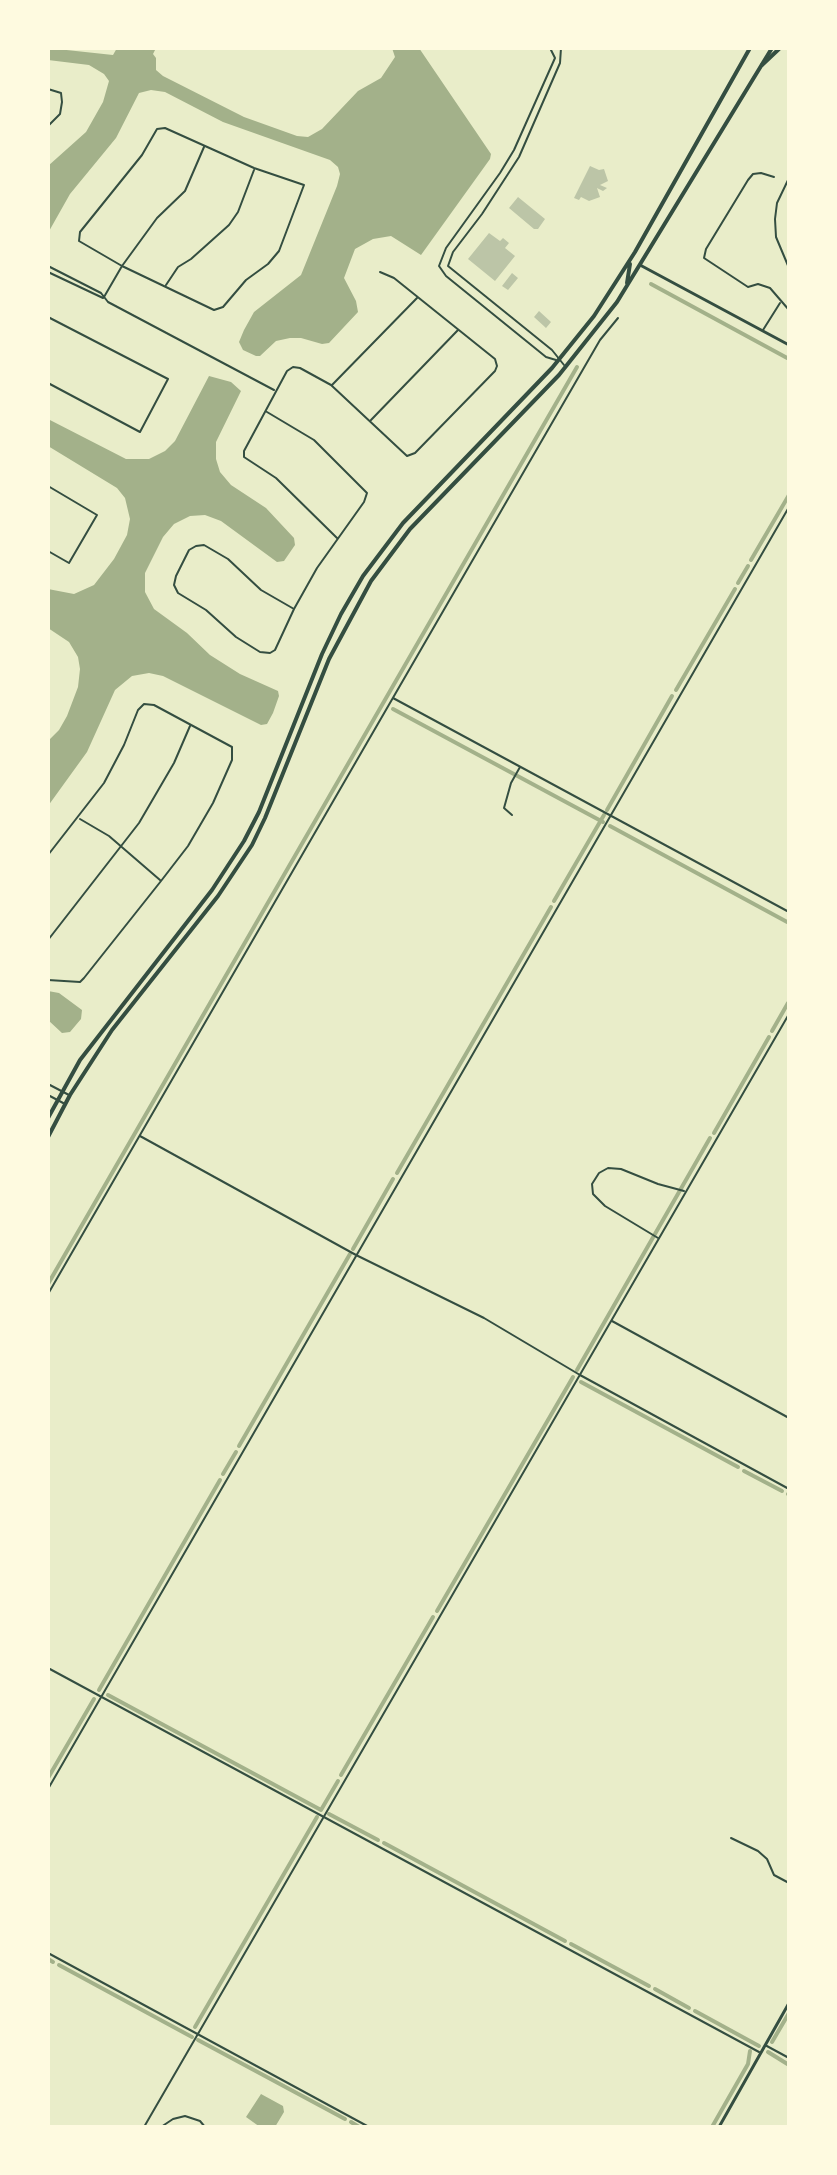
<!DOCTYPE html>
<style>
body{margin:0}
#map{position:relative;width:837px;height:2175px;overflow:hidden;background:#e9edc9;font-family:Montserrat,sans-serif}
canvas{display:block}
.frame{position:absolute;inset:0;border:50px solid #fefae0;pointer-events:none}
</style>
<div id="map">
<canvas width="837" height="2175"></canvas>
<div class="frame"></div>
</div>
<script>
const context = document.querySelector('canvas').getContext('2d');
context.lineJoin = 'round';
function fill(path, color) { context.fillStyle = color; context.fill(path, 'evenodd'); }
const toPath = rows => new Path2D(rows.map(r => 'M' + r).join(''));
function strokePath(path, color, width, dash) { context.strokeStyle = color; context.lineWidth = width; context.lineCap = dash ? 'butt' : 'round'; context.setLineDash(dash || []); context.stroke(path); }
fill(toPath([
 [48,48,113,55,117,48,156,48,153,54,156,58,156,70,163,76,244,117,297,136,308,137,322,129,358,91,381,78,395,57,392,48,419,48,491,154,490,159,421,255,391,236,373,239,355,249,344,278,356,301,358,312,329,343,322,344,301,338,290,338,276,341,260,356,256,356,243,350,239,342,244,330,254,312,301,275,337,186,340,174,338,167,330,160,223,122,165,92,151,90,139,93,116,138,70,194,48,233,48,166,86,132,103,102,109,81,104,74,89,65,48,60],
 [209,376,231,382,241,391,216,442,216,459,220,472,231,485,266,508,294,538,295,545,284,561,277,562,221,521,205,515,190,516,174,524,163,537,145,573,145,592,154,609,187,633,210,655,240,674,278,691,279,696,273,713,267,724,261,725,163,676,149,673,132,676,115,690,87,752,48,806,48,741,59,730,67,716,78,687,80,669,78,657,69,642,48,628,48,589,74,594,94,585,114,559,127,535,130,519,125,498,117,488,48,446,48,419,126,459,149,459,165,451,175,441],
 [48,991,59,993,82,1010,81,1019,70,1032,62,1033,48,1020],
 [261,2094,283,2106,284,2112,275,2127,260,2127,246,2117]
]), '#a3b18a');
strokePath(toPath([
 [651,284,789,359],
 [751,560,789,495],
 [738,583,748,566],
 [676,690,735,589],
 [393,709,603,822],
 [607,810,672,696],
 [610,826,789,923],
 [554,901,604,815],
 [772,1031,788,1003],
 [714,1133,769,1037],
 [397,1173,551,907],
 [353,1249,393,1179],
 [48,1284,577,367],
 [577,1370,710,1138],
 [581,1382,738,1467],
 [239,1446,350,1254],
 [744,1471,782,1491],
 [223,1474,236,1452],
 [788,1494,789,1495],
 [437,1611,573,1377],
 [99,1690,220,1480],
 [108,1695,321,1810,338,1781],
 [341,1775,433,1617],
 [48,1778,94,1699],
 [329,1814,378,1840],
 [384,1843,565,1941],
 [571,1944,649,1986],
 [48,1959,53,1962],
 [59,1965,192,2037],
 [655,1989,689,2008],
 [695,2011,759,2046],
 [195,2027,317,1817],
 [198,2040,345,2119],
 [772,2042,789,2013],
 [768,2052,789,2065],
 [351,2122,359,2127],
 [712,2127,748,2064,750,2051]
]), '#a3b18a', 4);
fill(toPath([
 [590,166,599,170,604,169,608,181,600,185,607,188,603,191,597,188,600,197,589,201,581,197,579,200,574,198],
 [518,197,545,219,538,229,534,229,509,208],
 [489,233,500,241,503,238,509,243,505,248,515,256,495,281,468,259],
 [512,273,518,278,508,290,502,286],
 [539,311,551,322,546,328,534,317]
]), '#bcc5a7');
strokePath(toPath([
 [550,48,555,58,514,150,500,173,446,248,439,266,446,276,546,357,556,360],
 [561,48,560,63,519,157,482,214,453,252,448,266,552,350,564,365],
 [48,89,61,93,62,102,60,114,48,126],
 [165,128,254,168,304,185,279,251,268,264,246,280,223,307,214,310,122,266,79,241,80,232,142,155,157,129,165,128],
 [774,177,761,173,753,174,748,180,706,249,704,258,748,287,758,284,770,288,789,310],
 [789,178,777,203,775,219,776,237,789,268],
 [48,266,101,293,108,302,274,390],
 [48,272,103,298],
 [166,285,178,267,191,259,229,225,238,212,254,170],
 [104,297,122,266,157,218,185,191,204,147],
 [48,317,168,379,140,432,48,383],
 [763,330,780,303],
 [332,385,417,298],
 [267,412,314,440,367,493,364,502,317,568,294,609,275,650,270,653,260,652,236,637,206,610,178,593,174,585,176,576,189,550,196,546,204,545,228,559,261,590,294,609],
 [371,420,458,330],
 [48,486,97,515,69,563,48,551],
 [337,538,276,478,244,457,244,451,287,371,293,367,300,368,331,385,407,456,415,453,495,371,497,366,495,359,394,278,380,272],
 [393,698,789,912],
 [512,815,504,808,511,783,520,767],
 [80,819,109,836,160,880],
 [48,855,104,783,124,745,138,710,144,704,154,705,232,747,232,760,213,803,188,846,161,881,84,978,80,982,48,980],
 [48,940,139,823,174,763,190,726],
 [48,1084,69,1095],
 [48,1095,65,1104],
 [140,1136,356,1255,484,1318,580,1375,789,1489],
 [658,1238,605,1206,593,1194,592,1184,599,1173,608,1168,621,1169,658,1184,684,1191],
 [48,1294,600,340,618,318],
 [612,1321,789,1418],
 [48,1668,759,2052],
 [48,1789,789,507],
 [731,1838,758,1851,767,1859,774,1875,789,1883],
 [48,1953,369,2127],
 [765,2045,789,2058],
 [144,2127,789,1014],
 [161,2127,173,2119,185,2116,200,2121,205,2127]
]), '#344e41', 2);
strokePath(toPath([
 [640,265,789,345],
 [719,2127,789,2003]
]), '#344e41', 3);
strokePath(toPath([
 [627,283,630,264],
 [48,1118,80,1060,212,890,244,841,259,812,322,654,341,614,363,576,403,523,552,368,594,316,635,252,750,48],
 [48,1137,70,1095,112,1030,218,896,252,845,265,818,329,659,371,581,410,529,559,375,617,302,772,48]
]), '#344e41', 4);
strokePath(toPath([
 [762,65,780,48]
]), '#344e41', 4);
</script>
